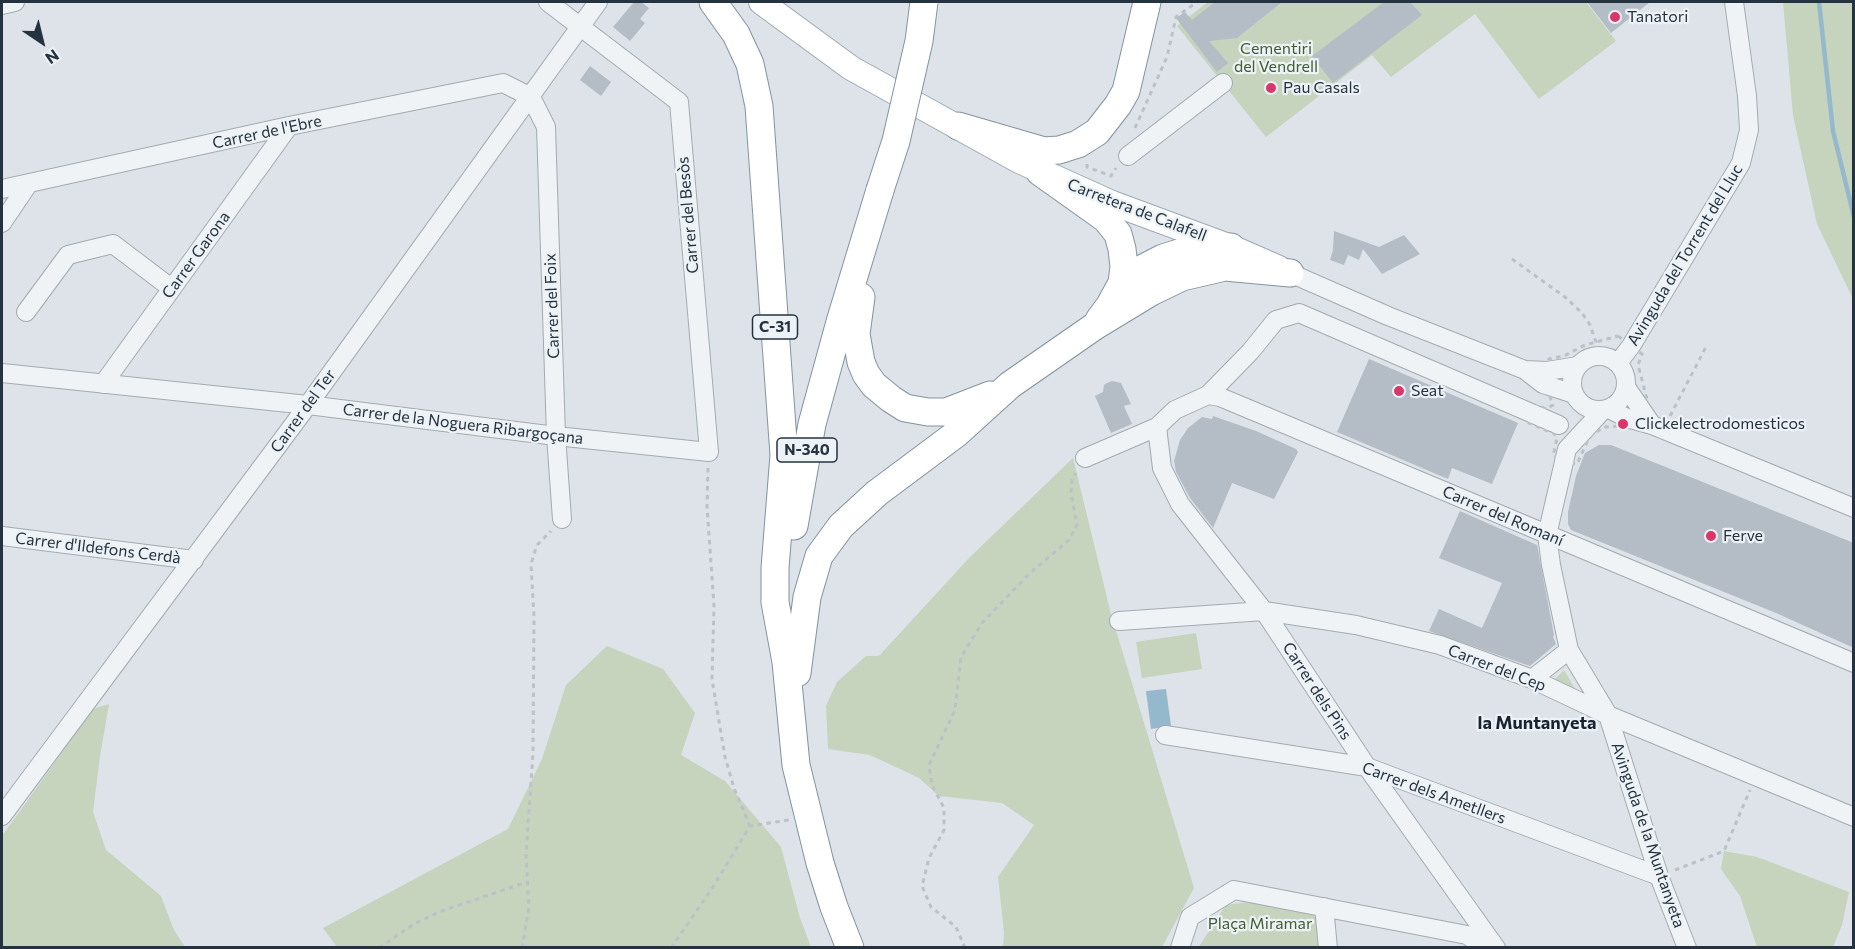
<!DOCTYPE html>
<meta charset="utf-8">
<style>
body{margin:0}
#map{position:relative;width:1855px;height:949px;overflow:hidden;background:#dde3e8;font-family:Commissioner,sans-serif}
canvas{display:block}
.frame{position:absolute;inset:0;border:3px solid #253340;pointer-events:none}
.north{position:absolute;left:12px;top:12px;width:60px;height:60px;-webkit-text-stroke:4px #ecf2f6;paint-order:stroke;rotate:145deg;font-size:16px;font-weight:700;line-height:24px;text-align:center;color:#253340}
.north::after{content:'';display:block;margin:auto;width:21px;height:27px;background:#253340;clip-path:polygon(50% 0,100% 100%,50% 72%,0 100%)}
</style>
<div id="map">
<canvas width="1855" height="949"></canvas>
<div class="frame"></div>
<div class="north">N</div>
</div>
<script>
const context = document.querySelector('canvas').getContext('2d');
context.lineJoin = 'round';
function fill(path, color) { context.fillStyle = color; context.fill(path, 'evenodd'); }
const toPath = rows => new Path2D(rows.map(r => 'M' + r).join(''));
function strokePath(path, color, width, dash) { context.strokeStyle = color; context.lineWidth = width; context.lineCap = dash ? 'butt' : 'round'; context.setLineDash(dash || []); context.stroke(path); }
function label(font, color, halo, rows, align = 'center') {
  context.font = font + ' Commissioner,sans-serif'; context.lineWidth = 4.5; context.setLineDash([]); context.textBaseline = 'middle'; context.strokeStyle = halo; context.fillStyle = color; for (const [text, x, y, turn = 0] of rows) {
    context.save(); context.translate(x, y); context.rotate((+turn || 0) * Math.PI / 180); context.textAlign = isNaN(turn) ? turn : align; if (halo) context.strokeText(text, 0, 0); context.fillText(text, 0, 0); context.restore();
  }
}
fill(toPath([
 [1208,2,1586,2,1616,41,1539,99,1475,14,1391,77,1372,55,1266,137,1177,26],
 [1783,2,1853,2,1853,299,1817,224,1793,115],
 [1073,458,1111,614,1194,888,1162,947,1003,947,1004,932,998,877,1034,825,1002,803,939,796,919,778,870,755,828,749,826,706,837,682,866,656,879,656,969,558],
 [1196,633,1202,669,1142,678,1136,642],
 [607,646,663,669,695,713,681,755,725,781,781,847,800,918,811,947,337,947,323,928,508,829,542,759,566,685],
 [1564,670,1578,694,1550,684],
 [109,704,100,756,93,812,106,850,161,896,174,930,185,947,2,947,2,836,93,709],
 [1724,851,1757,857,1849,892,1842,925,1833,947,1757,947,1740,896,1721,869],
 [1272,899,1317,915,1319,947,1198,948,1226,905]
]), '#c6d3bd');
fill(toPath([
 [1166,689,1171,726,1151,729,1146,691]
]), '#94b8cc');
strokePath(toPath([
 [1819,2,1833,131,1854,217]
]), '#94b8cc', 4.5);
fill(toPath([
 [634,2,641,2,649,8,640,19,645,23,630,41,613,27],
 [1215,2,1282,2,1237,38,1209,41,1228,63,1217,72,1176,18,1185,12,1192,20],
 [1384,2,1410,2,1422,15,1333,83,1312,56],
 [1587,2,1650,2,1611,33],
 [590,66,611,82,601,96,580,80],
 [1334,231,1379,247,1404,235,1420,254,1382,274,1363,249,1359,260,1348,255,1344,265,1330,260,1333,250],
 [1369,359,1518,423,1492,484,1452,468,1448,479,1337,432],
 [1112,381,1121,383,1131,404,1124,406,1132,424,1111,433,1095,396,1103,392,1104,385,1107,383],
 [1213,416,1256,431,1296,449,1298,452,1274,499,1232,483,1213,528,1190,498,1176,472,1174,461,1180,440,1188,428,1202,417,1212,419],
 [1599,445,1611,445,1854,543,1854,648,1776,613,1571,530,1568,524,1568,512,1576,476,1585,453],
 [1460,511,1537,545,1554,635,1553,637,1556,644,1530,666,1429,631,1439,609,1482,628,1502,583,1439,558]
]), '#b4bdc5');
const minor = toPath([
 [2,5,15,2],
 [1128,156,1223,83],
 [2,189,289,126,503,83,531,97,546,127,556,436,562,519],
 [2,223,29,183],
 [1290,273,1388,316,1525,370,1543,384,1574,394],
 [26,312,68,255,113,244,171,288],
 '1572 383a27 27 0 1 1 54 0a27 27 0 1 1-54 0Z',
 [1618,363,1631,346,1741,163,1749,130,1747,96,1734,2],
 [1525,370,1547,371,1578,366],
 [2,373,308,405,556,436,709,452,679,102,548,2],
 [103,384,289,126],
 [1626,387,1652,425],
 [1208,395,1250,352,1276,320,1299,313,1559,425],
 [1609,409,1627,418,1652,425,1854,508],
 [1603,410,1567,449,1547,535,1551,565,1569,650,1608,715,1659,876,1687,948],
 [1157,427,1162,468,1180,504,1264,611,1367,767,1496,948],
 [1085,458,1157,427,1175,410,1208,395,1220,397,1854,663],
 [2,536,194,560],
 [1119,621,1264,611,1356,625,1440,645,1532,679,1608,715,1854,817],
 [1532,679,1569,650],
 [1165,735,1367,767,1659,876],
 [2,816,308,405,598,2],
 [1324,907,1328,948],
 [1180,948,1190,917,1234,890,1467,935,1486,948]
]);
const major = toPath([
 [761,2,851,68,1019,161,1112,203,1231,247,1279,268]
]);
const highway = toPath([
 [713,2,736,34,750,64,759,106,784,455,775,568,775,602,786,662,796,765,820,863,834,907,850,948],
 [958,126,1044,151,1059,150,1078,144,1097,132,1118,105,1126,91,1147,2],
 [1040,172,1106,219,1118,234,1122,249,1124,267,1122,283,1110,305,1099,320],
 [1122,283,1132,274,1163,258,1195,248,1231,247],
 [861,297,856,334,861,362,866,374,874,385,891,399,905,408,928,412,946,412,990,395],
 [794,526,812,424,840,322,880,190],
 [797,673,807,597,819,556,841,526,877,493,956,434,1010,385,1095,326,1151,292,1182,277,1225,267,1290,273]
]);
strokePath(minor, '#a2abb2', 20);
strokePath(major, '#9baab5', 26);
strokePath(highway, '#8393a0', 29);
strokePath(toPath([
 [1135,128,1167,57,1176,17,1197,2],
 [1087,164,1087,167,1111,176,1116,168],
 [1512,259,1565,297,1582,313,1590,325,1596,342,1597,356],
 [1618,336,1642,354,1638,365,1647,399,1619,426,1604,427,1592,435,1588,440,1577,464,1564,462,1553,456,1557,438,1555,434,1529,423,1538,405,1546,409,1553,405,1550,397,1542,392,1549,359,1564,356,1585,345,1618,336],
 [1670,416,1706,347],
 [708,468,707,507,714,605,712,679,725,757,734,788,750,826],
 [1675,870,1724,851,1750,790],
 [379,948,414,924,439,912,527,882],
 [522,948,529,907,526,855,533,753,534,616,531,564,537,545,551,531],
 [671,948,713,887,750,826,789,820],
 [965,948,956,927,931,907,922,886,929,858,944,830,944,808,932,785,929,765,955,710,961,657,982,623,1030,573,1069,540,1077,525,1071,493,1072,479,1076,473]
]), '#bbc1c7', 3, [4.5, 4.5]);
strokePath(minor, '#f0f3f6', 18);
strokePath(major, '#fff', 24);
strokePath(highway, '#fff', 27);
const highwayBridge = toPath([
 [880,190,896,141,919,41,924,2]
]);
strokePath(highwayBridge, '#8393a0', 29, []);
strokePath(highwayBridge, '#fff', 27);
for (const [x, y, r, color] of [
 [1615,17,6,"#da3669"],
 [1271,88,6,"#da3669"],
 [1399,391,6,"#da3669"],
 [1623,424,6,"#da3669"],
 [1711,536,6,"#da3669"]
]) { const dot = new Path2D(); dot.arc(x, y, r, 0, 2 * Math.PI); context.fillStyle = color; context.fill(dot); strokePath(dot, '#ecf2f6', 2); }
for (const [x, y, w] of [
 [775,327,45],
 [807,450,60]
]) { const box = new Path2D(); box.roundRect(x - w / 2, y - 12, w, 24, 4.5); context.fillStyle = '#ecf2f6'; context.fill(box); strokePath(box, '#253340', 1.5); }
label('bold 15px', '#253340', null, [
 ["C-31",775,327],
 ["N-340",807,450]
]);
label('16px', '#253340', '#ecf2f6', [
 ["Tanatori",1627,17],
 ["Pau Casals",1283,88],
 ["Seat",1411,391],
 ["Clickelectrodomesticos",1635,424],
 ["Ferve",1723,536]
], 'left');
label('16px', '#415d31', '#ecf2f6', [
 ["Cementiri",1276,49],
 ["del Vendrell",1276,67],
 ["Plaça Miramar",1260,924]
]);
label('16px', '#253340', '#ecf2f6', [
 ["Carrer de l'Ebre",267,132,-12],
 ["Carretera de Calafell",1137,210,21],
 ["Carrer del Besòs",688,215,-95],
 ["Carrer Garona",196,255,-54],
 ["Avinguda del Torrent del Lluc",1685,255,-59],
 ["Carrer del Foix",552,306,-92],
 ["Carrer del Ter",303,411,-54],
 ["Carrer de la Noguera Ribargoçana",463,424,7],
 ["Carrer del Romaní",1503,516,23],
 ["Carrer d'Ildefons Cerdà",98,548,7],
 ["Carrer del Cep",1497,668,21],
 ["Carrer dels Pins",1317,691,57],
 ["Carrer dels Ametllers",1434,793,20],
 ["Avinguda de la Muntanyeta",1648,835,71]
]);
label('bold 18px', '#182431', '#ecf2f6', [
 ["la Muntanyeta",1537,723]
]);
</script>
